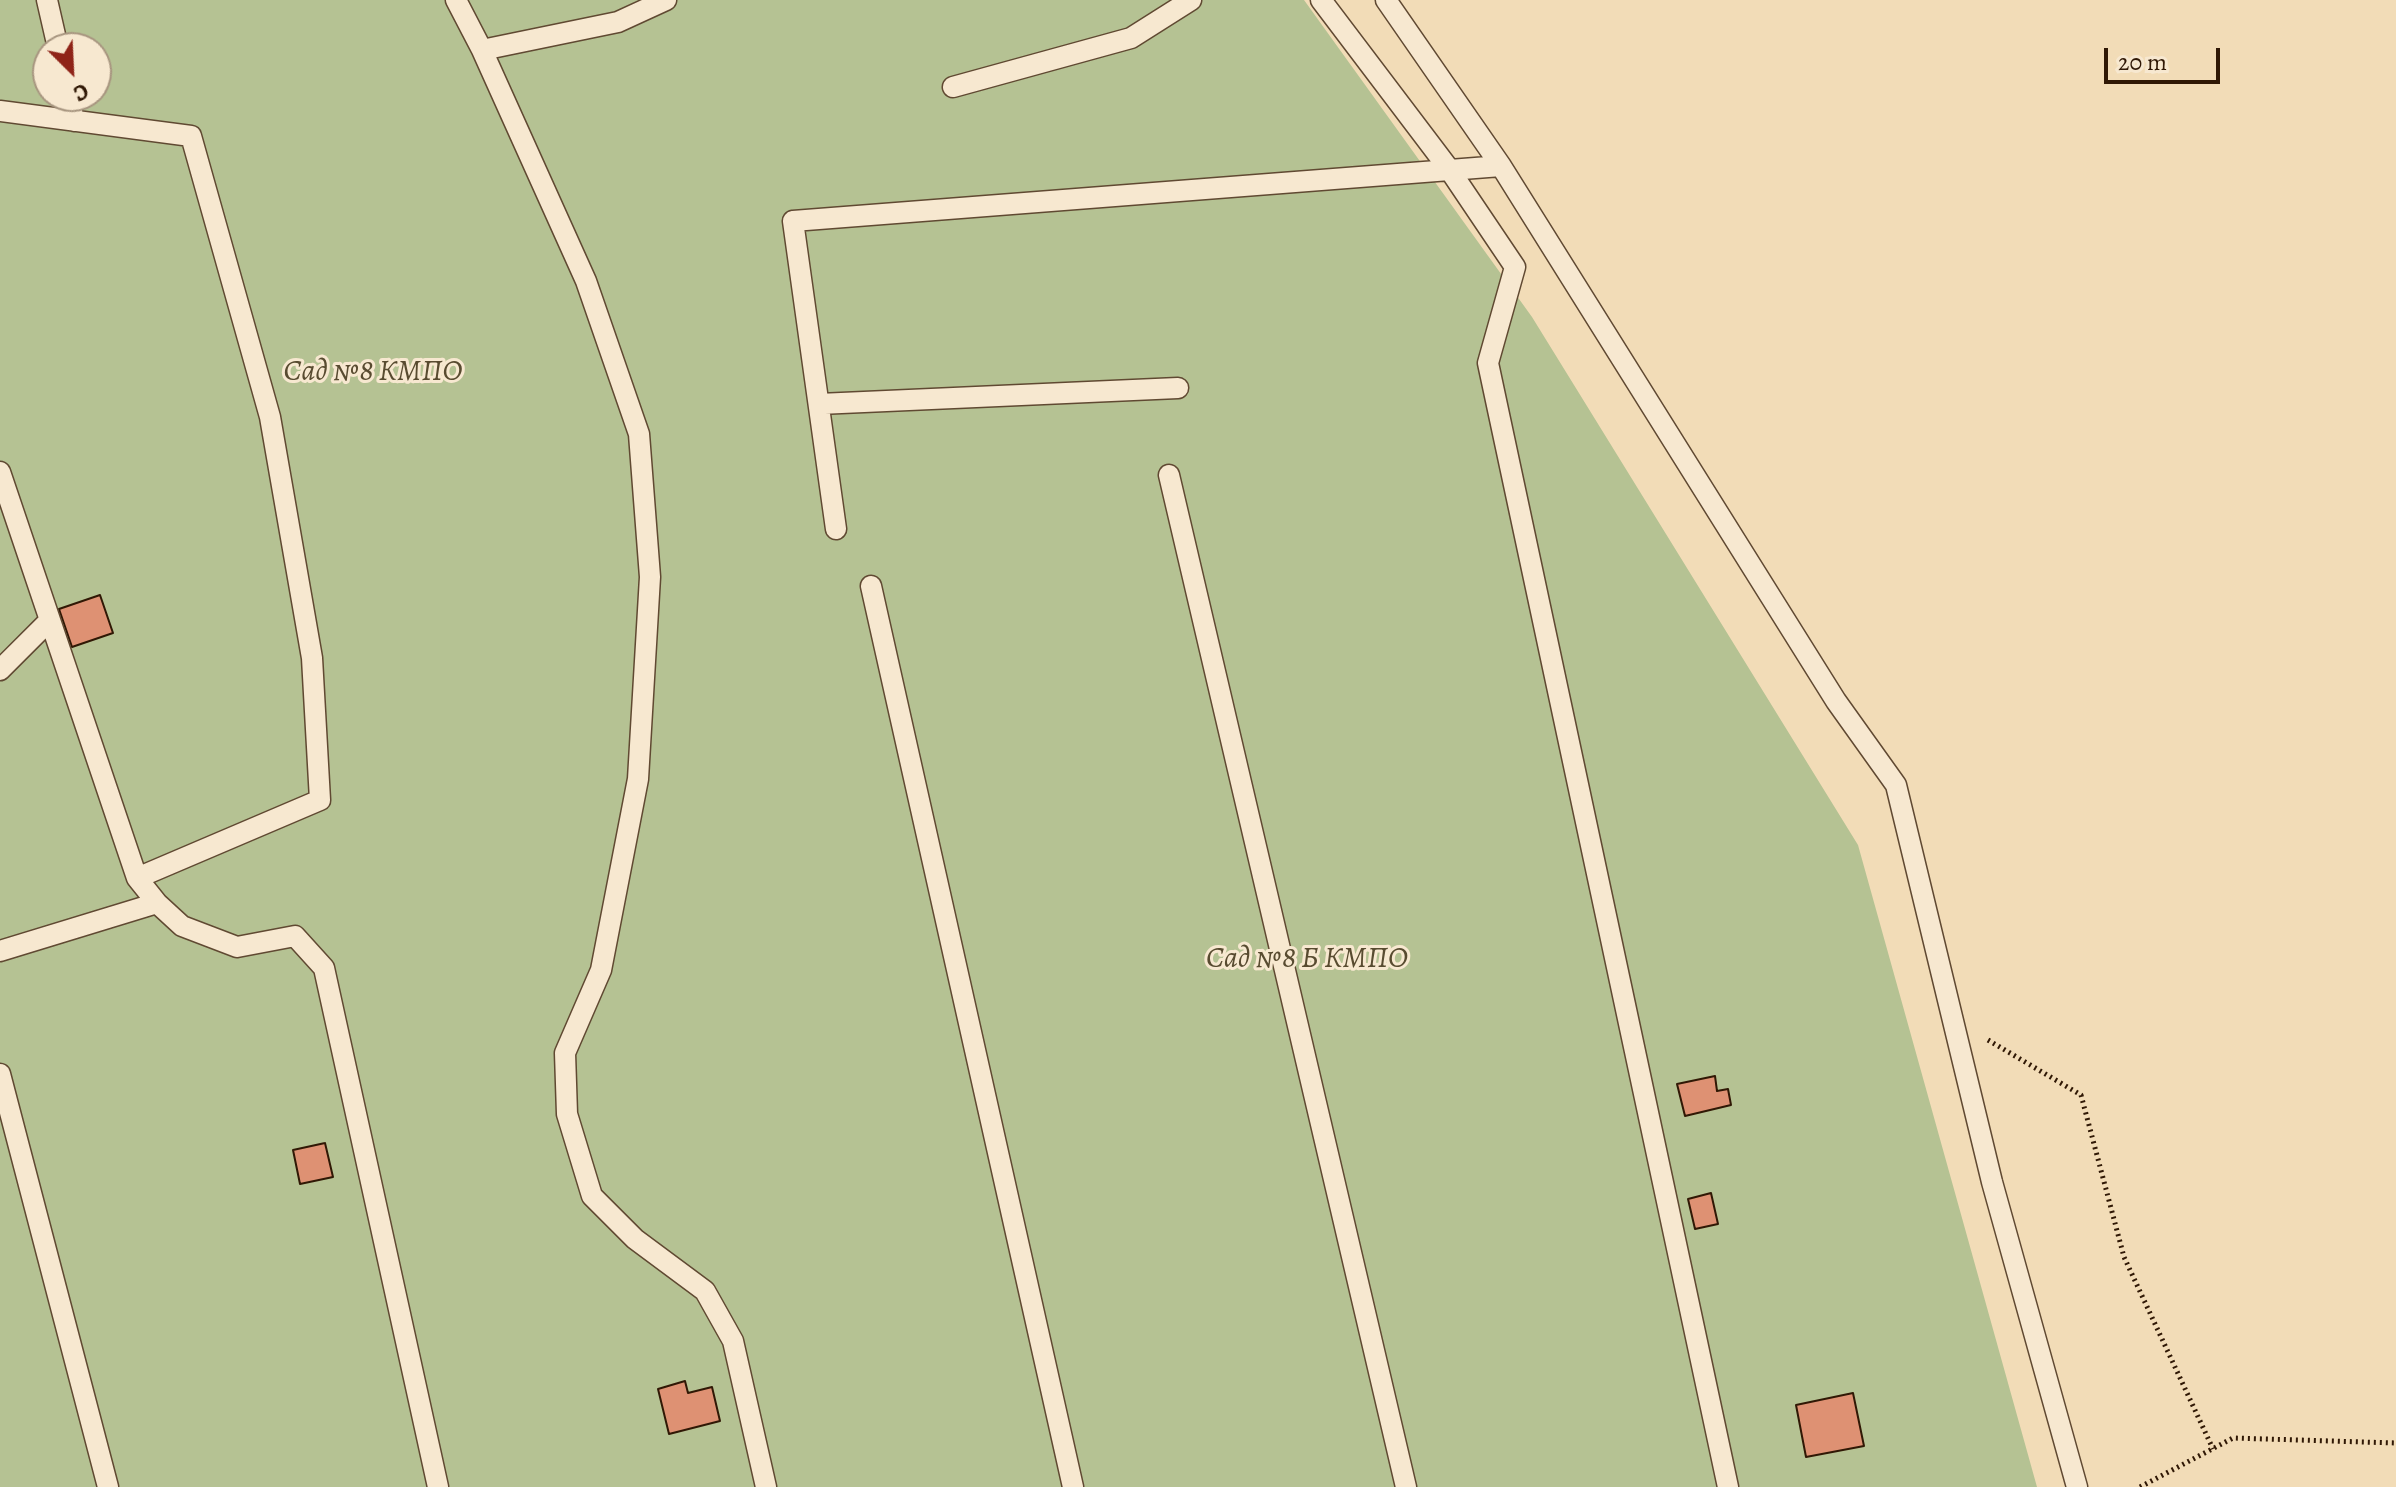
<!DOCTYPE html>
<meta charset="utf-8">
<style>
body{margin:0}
#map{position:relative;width:2396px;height:1487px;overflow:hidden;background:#f2dcb7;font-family:Alegreya,serif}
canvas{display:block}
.north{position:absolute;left:32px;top:32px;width:80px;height:80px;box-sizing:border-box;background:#f7e8d0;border:2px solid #a7957f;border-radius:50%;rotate:156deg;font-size:22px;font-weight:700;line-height:32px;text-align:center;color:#301805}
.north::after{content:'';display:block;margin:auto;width:28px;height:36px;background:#8f2418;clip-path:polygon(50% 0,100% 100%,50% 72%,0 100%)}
.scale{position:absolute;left:2104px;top:48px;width:116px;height:36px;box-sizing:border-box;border:4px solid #301805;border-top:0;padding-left:10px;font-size:24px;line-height:28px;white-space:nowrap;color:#301805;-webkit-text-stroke:6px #f7e8d0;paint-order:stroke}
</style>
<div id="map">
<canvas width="2396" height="1487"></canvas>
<div class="north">С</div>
<div class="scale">20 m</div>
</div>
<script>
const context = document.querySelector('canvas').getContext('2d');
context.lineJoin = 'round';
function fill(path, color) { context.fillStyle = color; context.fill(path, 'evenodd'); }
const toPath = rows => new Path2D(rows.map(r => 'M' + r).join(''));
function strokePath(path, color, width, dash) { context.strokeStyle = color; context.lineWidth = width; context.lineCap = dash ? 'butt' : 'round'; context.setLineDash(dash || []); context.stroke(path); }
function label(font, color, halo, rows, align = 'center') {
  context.font = font + ' Alegreya,serif'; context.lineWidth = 6; context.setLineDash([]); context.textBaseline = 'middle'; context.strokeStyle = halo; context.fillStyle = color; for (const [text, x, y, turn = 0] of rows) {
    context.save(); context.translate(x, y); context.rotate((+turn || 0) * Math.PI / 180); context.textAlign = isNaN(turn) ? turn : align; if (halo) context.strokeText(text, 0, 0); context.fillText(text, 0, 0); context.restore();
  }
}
fill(toPath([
 [0,0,1304,0,1532,317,1858,845,2037,1487,0,1487],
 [48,48,96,48,96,96,48,96]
]), '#b5c293');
const building = toPath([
 [100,595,113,633,72,647,59,609,100,595],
 [1715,1076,1717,1091,1728,1089,1731,1105,1685,1116,1677,1084,1715,1076],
 [325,1143,333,1177,300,1184,293,1150,325,1143],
 [1711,1193,1718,1224,1695,1229,1688,1199,1711,1193],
 [685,1381,688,1393,712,1387,720,1421,669,1434,658,1389,685,1381],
 [1853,1393,1864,1446,1806,1457,1796,1405,1853,1393]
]);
fill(building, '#de9173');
strokePath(building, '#301805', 2);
const lane = toPath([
 [47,0,58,48],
 [456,0,482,50,586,281,639,434,650,577,638,779,601,970,565,1053,567,1114,592,1196,635,1239,705,1291,733,1341,766,1487],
 [1321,0,1449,169,1515,267,1488,363,1728,1487],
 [1386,0,1501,166,1836,701,1896,785,1992,1182,2077,1487],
 [482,50,618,22,666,0],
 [953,87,1131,38,1191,0],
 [69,96,74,121],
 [0,111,191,136,270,417,312,658,320,800,137,878],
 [819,404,1178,388],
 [0,472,137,878,157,903,182,926,237,947,295,936,324,968,438,1487],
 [1169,475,1406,1487],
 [836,529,793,221,1501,166],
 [871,586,1073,1487],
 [0,670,50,620],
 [0,951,157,903],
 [0,1074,108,1487]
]);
strokePath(lane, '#604932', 23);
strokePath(toPath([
 [1988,1040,2081,1095,2124,1257,2213,1449],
 [2140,1487,2233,1438,2396,1443]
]), '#301805', 5, [2, 4]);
strokePath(lane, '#f7e8d0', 20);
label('italic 30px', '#584b30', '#f7e8d0', [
 ["Сад №8 КМПО",373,373],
 ["Сад №8 Б КМПО",1307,960]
]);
</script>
